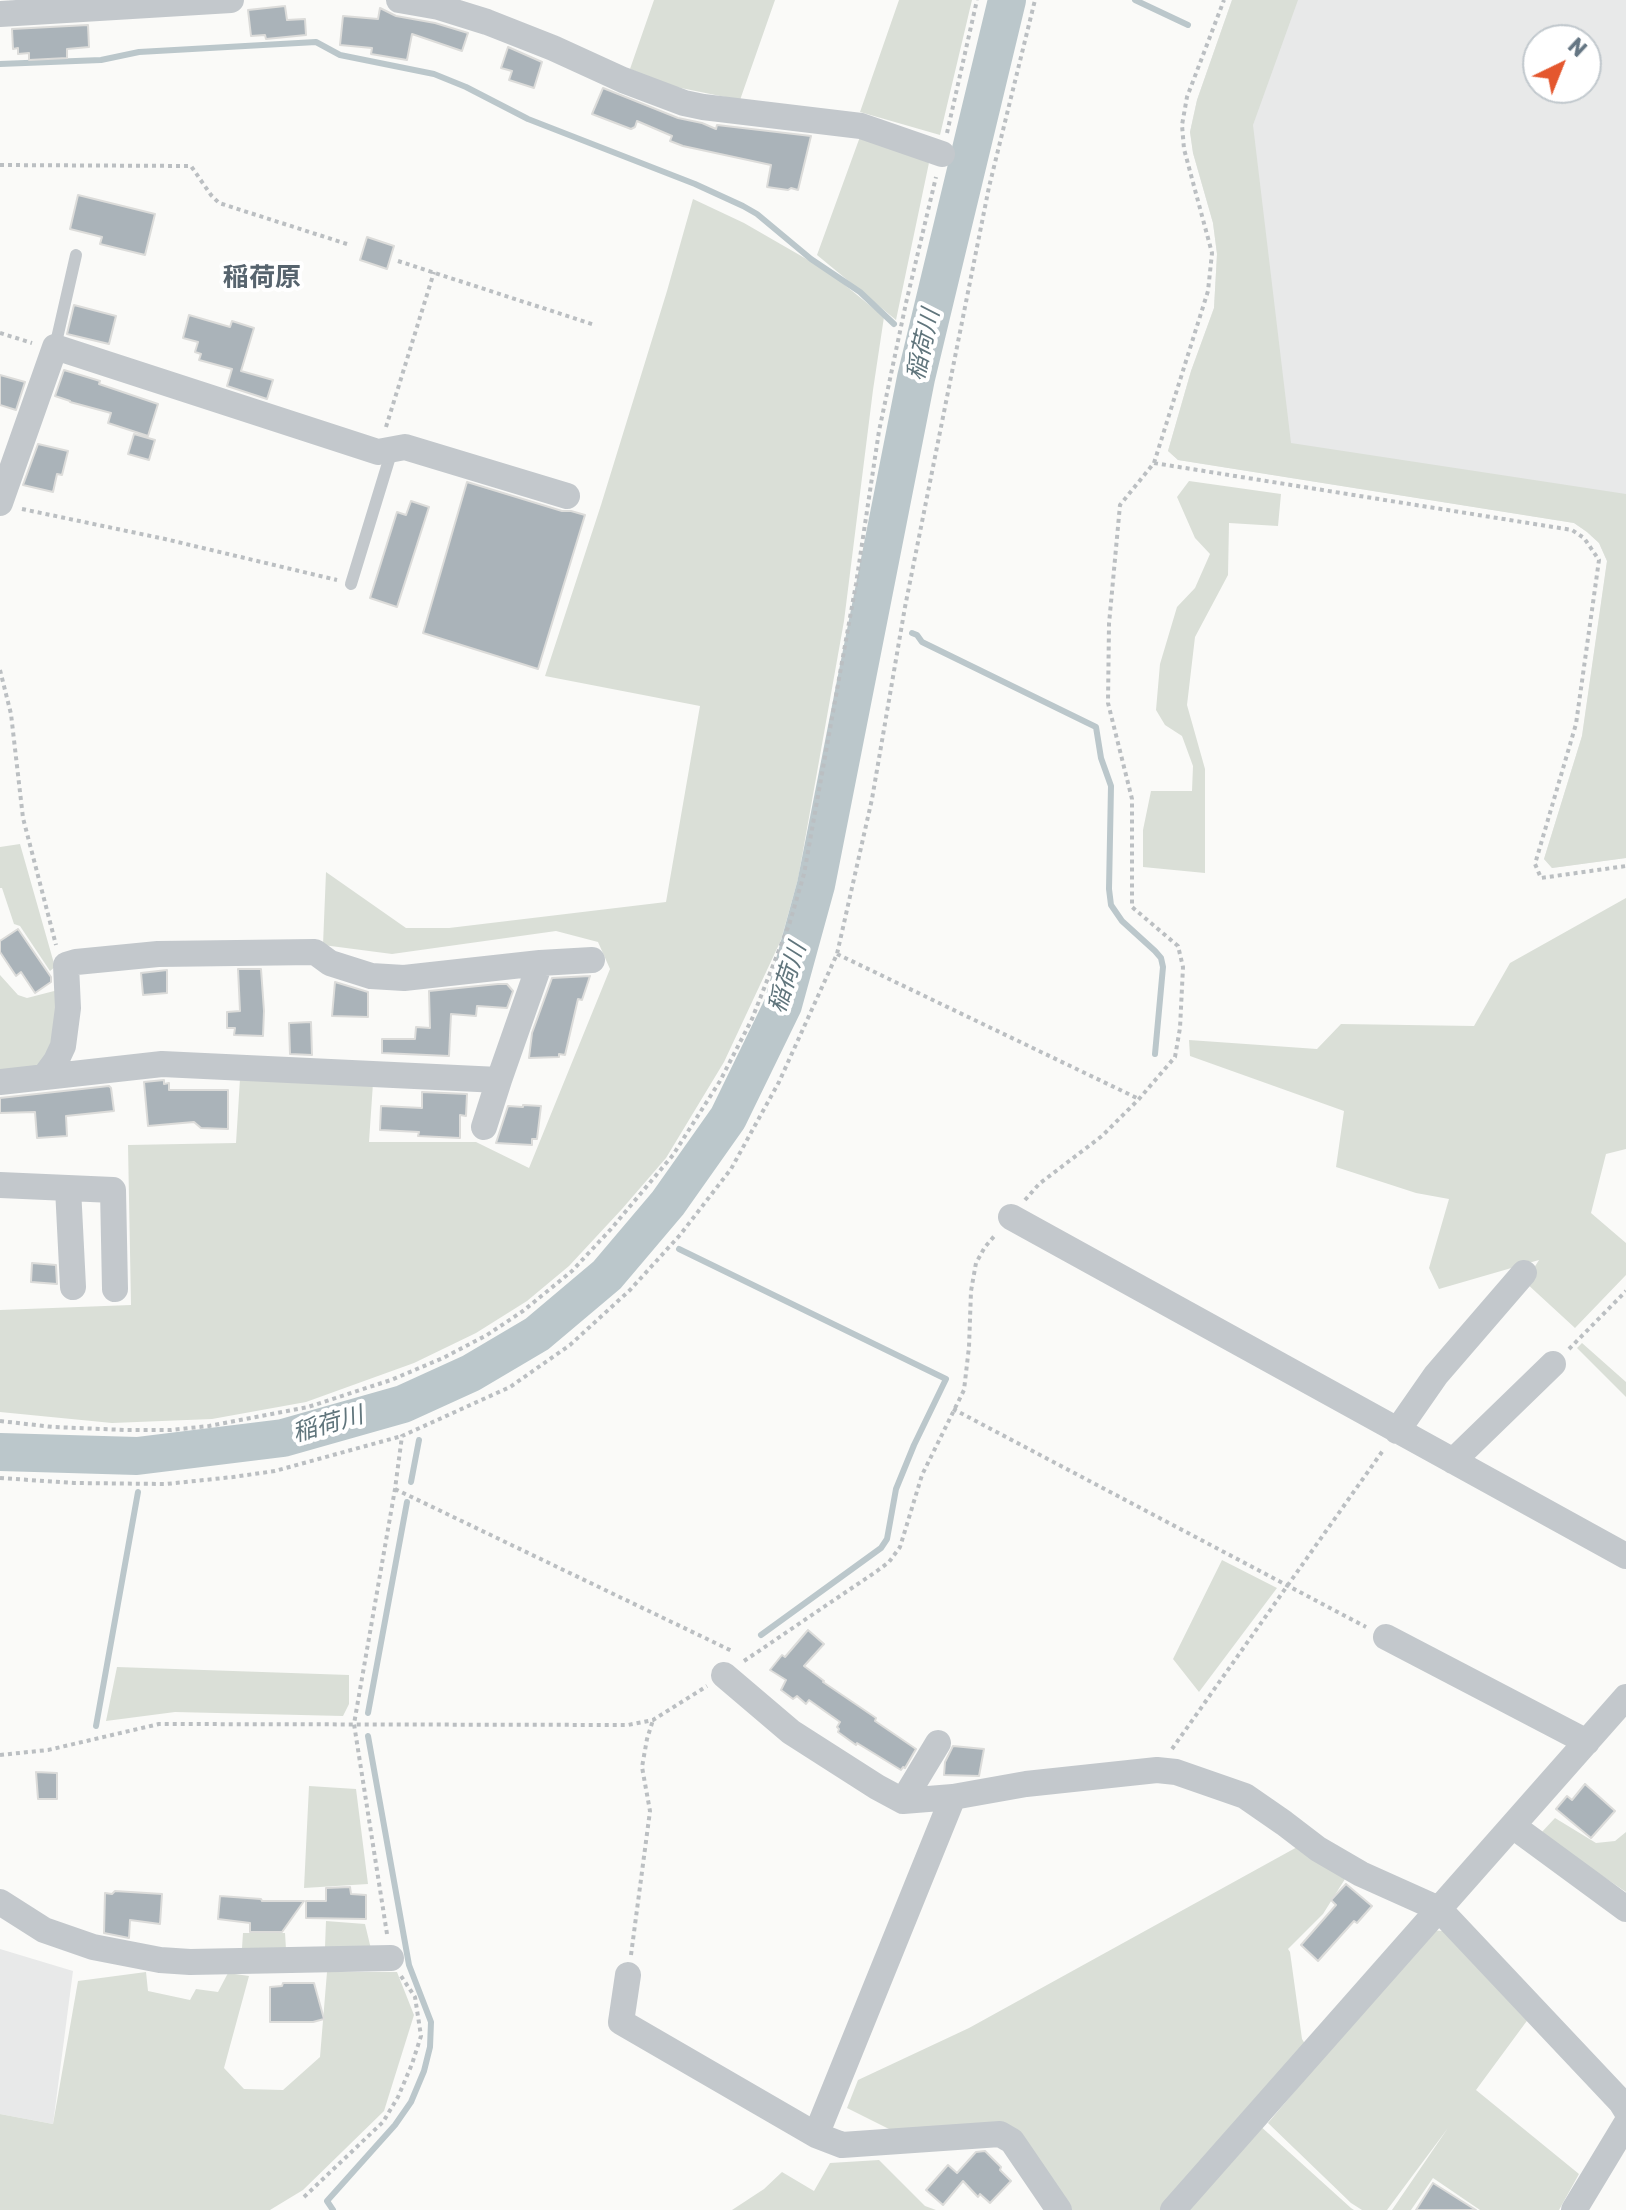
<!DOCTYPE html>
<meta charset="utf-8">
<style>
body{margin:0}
#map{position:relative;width:1626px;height:2210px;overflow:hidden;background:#fafaf8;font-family:Rubik,sans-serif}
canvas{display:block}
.north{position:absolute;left:1522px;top:24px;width:80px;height:80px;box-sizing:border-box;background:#fff;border:2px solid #c1c8cd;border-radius:50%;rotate:43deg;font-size:22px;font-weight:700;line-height:32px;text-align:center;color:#657683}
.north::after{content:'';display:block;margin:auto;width:28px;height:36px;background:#e4572e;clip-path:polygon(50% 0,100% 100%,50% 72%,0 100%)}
</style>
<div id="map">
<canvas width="1626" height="2210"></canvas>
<div class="north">N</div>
</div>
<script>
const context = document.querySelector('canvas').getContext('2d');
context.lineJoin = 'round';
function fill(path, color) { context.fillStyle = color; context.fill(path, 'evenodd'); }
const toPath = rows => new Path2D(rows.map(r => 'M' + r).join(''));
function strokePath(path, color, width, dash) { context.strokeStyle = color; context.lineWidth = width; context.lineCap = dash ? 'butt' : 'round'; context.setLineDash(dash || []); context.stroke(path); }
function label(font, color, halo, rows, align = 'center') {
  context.font = font + ' Rubik,"Noto Sans JP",sans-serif'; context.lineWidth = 8; context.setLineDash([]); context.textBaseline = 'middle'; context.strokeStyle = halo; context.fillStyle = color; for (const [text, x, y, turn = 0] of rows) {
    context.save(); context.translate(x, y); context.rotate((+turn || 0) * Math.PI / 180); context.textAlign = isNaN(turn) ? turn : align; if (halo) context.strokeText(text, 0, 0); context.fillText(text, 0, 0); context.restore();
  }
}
fill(toPath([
 [1232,0,1626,0,1626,858,1552,868,1544,859,1582,736,1607,561,1599,543,1587,532,1574,523,1178,460,1168,451,1191,371,1214,308,1217,254,1213,223,1193,153,1190,132,1197,100],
 [1538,40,1586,40,1586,88,1538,88],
 [0,1949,73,1971,53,2124,0,2114]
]), '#e8e9e9');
fill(toPath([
 [654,0,775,0,740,100,671,86,630,69],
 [899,0,972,0,940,135,860,112],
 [1232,0,1298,0,1253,125,1291,443,1626,494,1626,858,1552,868,1544,859,1582,736,1607,561,1599,543,1587,532,1574,523,1178,460,1168,451,1191,371,1214,308,1217,254,1213,223,1193,153,1190,132,1197,100],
 [861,134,930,158,896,320,817,255],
 [693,199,744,223,829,272,884,317,873,390,844,621,798,879,781,940,724,1062,666,1158,622,1209,569,1266,527,1301,476,1333,414,1363,306,1402,212,1419,112,1423,0,1412,0,1310,131,1305,128,1145,236,1143,240,1079,373,1083,369,1142,476,1142,529,1168,610,969,598,942,556,931,392,954,323,945,326,872,406,928,449,928,666,902,700,706,545,676,601,505,667,291],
 [1189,481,1281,494,1278,526,1229,523,1228,575,1195,637,1187,705,1205,769,1205,873,1143,867,1143,830,1151,791,1192,791,1193,766,1182,736,1165,725,1156,710,1160,664,1177,607,1195,588,1210,554,1195,538,1177,497],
 [20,844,55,967,50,971,20,926,14,924,2,888,0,888,0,847],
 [1626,898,1626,1149,1606,1154,1591,1213,1626,1243,1626,1275,1575,1328,1525,1282,1539,1260,1439,1289,1429,1268,1449,1199,1416,1193,1336,1167,1344,1111,1190,1056,1189,1040,1317,1049,1341,1024,1474,1026,1510,963],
 [0,975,18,995,27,998,58,990,57,1047,39,1067,0,1073],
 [1582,1343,1626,1382,1626,1397,1577,1348],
 [1222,1560,1277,1588,1199,1692,1173,1659],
 [117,1667,349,1675,349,1704,343,1716,175,1712,106,1721],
 [309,1786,356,1789,368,1884,304,1888],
 [1555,1818,1596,1843,1615,1841,1626,1832,1626,1892,1540,1834],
 [1299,1846,1345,1879,1323,1914,1288,1949,1290,1952,1302,2039,1307,2047,1162,2210,1067,2210,1020,2140,897,2133,847,2108,858,2080,969,2028],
 [326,1921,365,1924,371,1949,325,1947],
 [1430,1930,1443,1931,1529,2018,1476,2090,1579,2174,1559,2210,1480,2210,1433,2178,1411,2210,1392,2210,1448,2128,1387,2210,1362,2210,1351,2203,1268,2123],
 [243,1933,285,1933,286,1949,242,1948],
 [146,1972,148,1991,190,2000,196,1989,218,1992,228,1973,249,1976,224,2068,244,2089,283,2090,320,2057,327,1972,397,1972,414,2015,384,2111,303,2190,270,2210,0,2210,0,2114,53,2124,78,1981],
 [1258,2124,1351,2208,1354,2210,1185,2210],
 [879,2160,925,2206,936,2210,732,2210,764,2189,782,2172,814,2191,830,2163]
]), '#dadfd7');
strokePath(toPath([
 [1135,0,1188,25],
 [0,64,101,60,139,52,316,42,340,55,434,74,466,87,528,119,695,184,743,206,757,214,811,259,860,292,894,324],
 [912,633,917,635,922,642,1096,727,1101,758,1111,786,1109,889,1111,905,1122,921,1155,951,1161,958,1163,967,1155,1054],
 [679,1249,946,1379,914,1445,896,1489,887,1539,881,1548,761,1635],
 [411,1482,419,1440],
 [368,1713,407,1502],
 [96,1726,138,1492],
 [333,2210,327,2201,395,2125,411,2102,424,2071,430,2047,431,2022,409,1965,368,1736]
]), '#bbc7cb', 6);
strokePath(toPath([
 [0,1452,137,1456,283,1438,403,1404,471,1373,537,1334,607,1275,668,1203,728,1118,783,1005,816,885,916,378,1007,0]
]), '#bbc7cb', 38);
const building = toPath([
 [285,6,287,20,305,19,306,35,266,39,265,35,251,36,248,10,285,6],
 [380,8,396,16,435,23,468,33,462,51,412,34,407,60,371,54,372,48,340,45,343,16,378,19,380,8],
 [88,25,89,47,67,49,67,58,29,60,29,53,18,54,18,48,13,49,12,29,88,25],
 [508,47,542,62,534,88,509,80,512,71,501,68,508,47],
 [603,88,678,118,702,123,716,129,717,125,811,136,798,190,791,188,788,190,767,187,771,165,683,146,670,141,672,136,637,121,635,127,631,129,592,114,603,88],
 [78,195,155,214,145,255,100,244,102,237,70,229,78,195],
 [367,237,394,246,387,269,360,260,367,237],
 [74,305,116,316,109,344,67,334,74,305],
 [189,315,230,327,232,321,254,328,241,371,273,380,267,399,227,386,232,369,199,360,201,354,195,352,198,342,183,338,189,315],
 [64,370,100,381,99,384,158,404,148,436,108,423,111,413,70,402,70,401,55,396,64,370],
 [0,375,25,382,16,410,0,405,0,375],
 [134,434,155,440,149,460,128,454,134,434],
 [38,444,68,451,62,475,57,474,53,492,23,485,38,444],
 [467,482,562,511,571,511,585,515,538,669,423,633,467,482],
 [411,501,429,507,397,607,370,598,397,512,406,515,411,501],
 [18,929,51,977,51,982,35,993,21,972,16,976,0,952,0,941,18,929],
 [238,969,261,969,264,1011,263,1036,234,1035,235,1028,227,1028,227,1012,240,1011,238,969],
 [167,970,167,993,143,995,141,973,167,970],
 [590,976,582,1000,578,999,565,1055,559,1054,559,1057,529,1058,532,1033,552,978,590,976],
 [335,982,368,992,368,1017,332,1016,335,982],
 [498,984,507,984,513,991,507,1008,477,1006,476,1016,451,1014,449,1056,382,1053,382,1039,415,1039,416,1027,430,1028,429,991,498,984],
 [311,1022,312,1055,290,1054,289,1023,311,1022],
 [164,1080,164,1084,169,1083,169,1090,228,1090,228,1129,201,1128,194,1122,148,1126,144,1082,164,1080],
 [109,1086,111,1088,114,1111,66,1116,67,1136,37,1138,35,1112,0,1113,0,1098,109,1086],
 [422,1092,467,1094,466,1116,460,1115,460,1138,418,1136,419,1132,380,1130,381,1106,422,1108,422,1092],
 [523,1105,541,1106,537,1139,532,1139,532,1145,496,1143,508,1106,523,1107,523,1105],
 [32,1263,56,1265,57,1284,31,1282,32,1263],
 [808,1630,824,1644,804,1666,824,1681,823,1682,876,1718,875,1721,916,1749,905,1768,903,1767,901,1770,857,1743,856,1745,838,1732,839,1729,837,1727,840,1722,809,1700,806,1704,797,1696,793,1699,781,1690,786,1680,770,1670,782,1655,785,1657,808,1630],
 [953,1746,984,1749,979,1776,944,1775,945,1762,953,1746],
 [36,1772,57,1773,57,1799,38,1799,36,1772],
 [1585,1784,1615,1811,1591,1838,1556,1809,1567,1796,1572,1800,1585,1784],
 [1346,1884,1372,1906,1357,1923,1354,1921,1318,1961,1301,1945,1336,1905,1331,1900,1346,1884],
 [350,1887,351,1894,366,1895,366,1919,306,1918,306,1901,326,1901,326,1888,350,1887],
 [115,1891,162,1894,160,1924,130,1920,129,1938,104,1933,105,1893,112,1894,115,1891],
 [220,1896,261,1899,262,1901,304,1901,282,1932,250,1932,250,1923,218,1919,220,1896],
 [283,1983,314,1983,324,2019,313,2022,270,2022,270,1987,282,1986,283,1983],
 [985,2151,1001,2167,1000,2170,1011,2181,990,2203,980,2194,978,2197,963,2181,943,2205,926,2190,948,2165,957,2173,976,2152,985,2151],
 [1433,2183,1476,2210,1416,2210,1433,2183]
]);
fill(building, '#aab3b9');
strokePath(building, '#dcdcda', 2);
strokePath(toPath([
 [947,133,977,0],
 [0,165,191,166,211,195,219,203,347,244],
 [398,261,595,325],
 [0,333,32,343],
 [386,427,434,272],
 [1154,463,1572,530,1584,538,1599,560,1576,724,1535,864,1541,878,1626,866],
 [22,509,165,539,337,580],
 [0,670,11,714,23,818,56,945],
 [837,954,1139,1099],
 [1025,1200,1039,1184,1102,1136,1139,1099,1175,1057,1180,1028,1183,967,1178,946,1132,907,1132,799,1108,703,1109,624,1120,505,1154,463,1208,291,1212,253,1184,149,1182,125,1187,97,1224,0],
 [1569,1349,1626,1291],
 [953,1409,1366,1627],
 [0,1421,53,1427,125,1430,171,1430,209,1426,308,1407,391,1380,443,1358,487,1335,523,1311,572,1271,611,1229,673,1155,720,1081,752,1019,790,922,804,874,856,584,879,431,906,303,936,177],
 [0,1478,74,1483,166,1484,233,1477,275,1471,402,1436],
 [395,1489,732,1651],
 [744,1661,877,1571,889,1562,900,1547,922,1475,964,1390,969,1347,971,1291,976,1263,985,1247,996,1234],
 [1172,1749,1384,1449],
 [0,1755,48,1750,159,1724,628,1725,653,1720,707,1686],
 [387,1934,354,1724,395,1489,402,1436,510,1387,570,1345,630,1290,680,1235,731,1169,779,1082,837,954,872,799,905,607,989,187,1035,0],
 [631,1955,650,1811,642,1767,647,1739,653,1720],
 [304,2197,383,2122,398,2097,412,2064,421,2036,415,1997,401,1976]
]), '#bbbfc2', 4, [4, 4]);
strokePath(toPath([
 [55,347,76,255],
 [351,584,392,450]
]), '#c3c8cc', 12);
strokePath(toPath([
 [399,0,439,7,487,22,553,48,623,80,684,103,703,107,861,126,942,154],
 [0,14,231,0],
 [0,503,55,347,378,452,405,447,567,496],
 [540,963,592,960],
 [0,1082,162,1064,499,1080,540,963,404,978,371,976,330,963,315,952,158,954,76,962,66,965,68,1008,63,1046,56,1061,45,1076],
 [484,1127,499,1080],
 [0,1185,113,1190,115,1289],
 [68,1188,73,1287],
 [1011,1217,1626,1556],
 [1397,1431,1436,1375,1524,1273],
 [1453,1461,1553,1364],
 [1386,1637,1587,1742],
 [724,1675,791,1732,877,1787,903,1801,953,1797,1026,1784,1157,1770,1176,1772,1245,1796,1284,1823,1318,1849,1361,1874,1439,1909,1621,2102,1626,2110],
 [903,1801,938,1743],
 [1513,1826,1626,1909],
 [0,1902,44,1930,93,1947,160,1960,190,1962,391,1958],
 [628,1975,621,2022,816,2135,842,2145,1000,2134,1012,2141,1059,2210],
 [816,2135,953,1797],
 [1173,2210,1626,1697],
 [1574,2210,1626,2124]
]), '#c3c8cc', 26);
label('italic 24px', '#60757c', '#fff', [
 ["稲荷川",924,345,-77],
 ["稲荷川",788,978,-72],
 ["稲荷川",328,1425,-16]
]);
label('bold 26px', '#57646e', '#fff', [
 ["稲荷原",262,278]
]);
</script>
